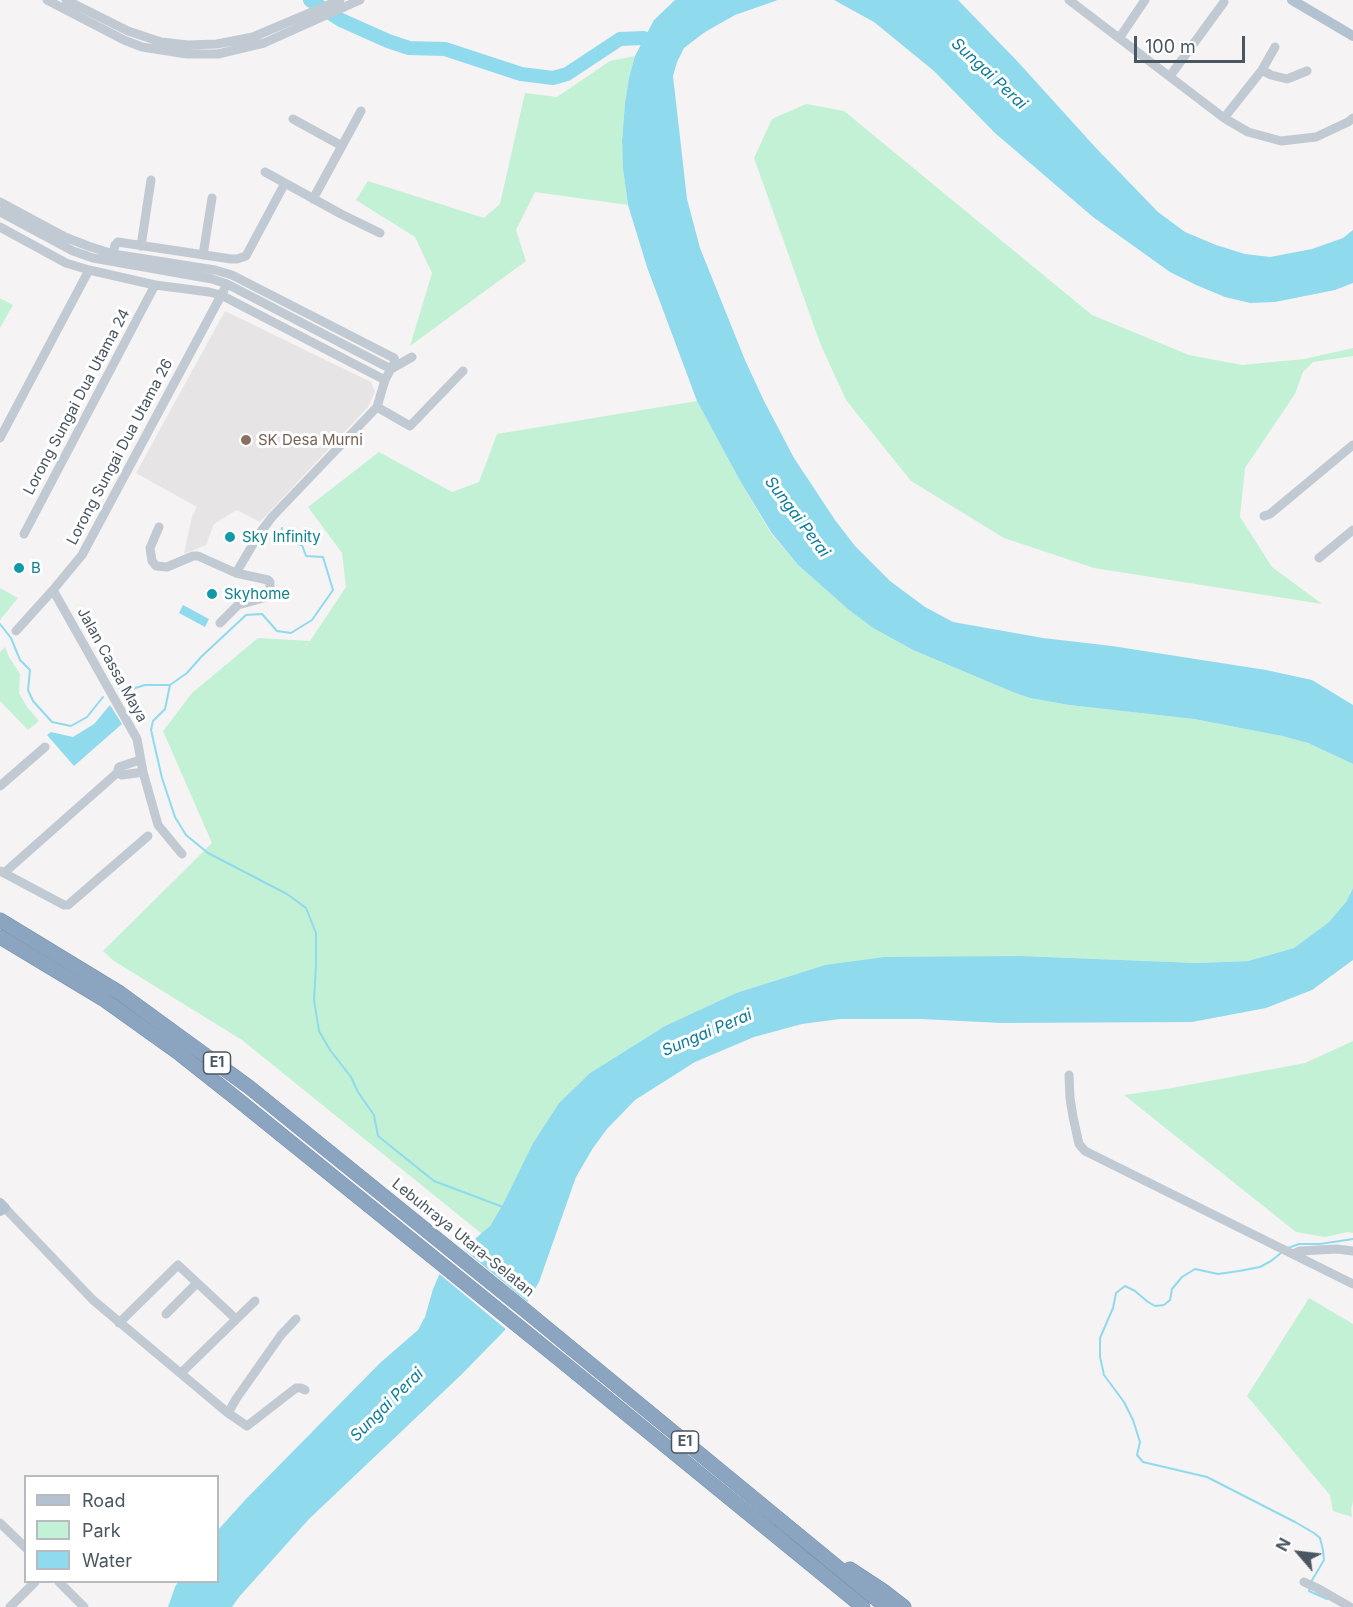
<!DOCTYPE html>
<meta charset="utf-8">
<style>
body{margin:0}
#map{position:relative;width:1353px;height:1607px;overflow:hidden;background:#f5f3f3;font-family:Inter,sans-serif}
canvas{display:block}
.legend{position:absolute;left:24px;top:1475px;width:195px;height:108px;box-sizing:border-box;background:#fff;border:2px solid #b7bbc0;margin:0;padding:8px 10px;list-style:none;font-size:18px;color:#4a5661}
.legend li{display:flex;align-items:center;gap:12px;height:30px}
.legend b{width:30px;border:2px solid #b7bbc0}
.north{position:absolute;left:1269px;top:1523px;width:60px;height:60px;-webkit-text-stroke:4px #fff;paint-order:stroke;rotate:298deg;font-size:16px;font-weight:700;line-height:24px;text-align:center;color:#4a5661}
.north::after{content:'';display:block;margin:auto;width:21px;height:27px;background:#4a5661;clip-path:polygon(50% 0,100% 100%,50% 72%,0 100%)}
.scale{position:absolute;left:1134px;top:36px;width:111px;height:27px;box-sizing:border-box;border:3px solid #4a5661;border-top:0;padding-left:8px;font-size:18px;line-height:21px;white-space:nowrap;color:#4a5661;-webkit-text-stroke:4px #fff;paint-order:stroke}
</style>
<div id="map">
<canvas width="1353" height="1607"></canvas>
<ul class="legend">
<li><b style="height:8px;background:#b3c2d1"></b>Road</li>
<li><b style="height:16px;background:#c3f1d5"></b>Park</li>
<li><b style="height:16px;background:#90daee"></b>Water</li>
</ul>
<div class="north">N</div>
<div class="scale">100 m</div>
</div>
<script>
const context = document.querySelector('canvas').getContext('2d');
context.lineJoin = 'round';
function fill(path, color) { context.fillStyle = color; context.fill(path, 'evenodd'); }
const toPath = rows => new Path2D(rows.map(r => 'M' + r).join(''));
function strokePath(path, color, width, dash) { context.strokeStyle = color; context.lineWidth = width; context.lineCap = dash ? 'butt' : 'round'; context.setLineDash(dash || []); context.stroke(path); }
function label(font, color, halo, rows, align = 'center') {
  context.font = font + ' Inter,sans-serif'; context.lineWidth = 6; context.setLineDash([]); context.textBaseline = 'middle'; context.strokeStyle = halo; context.fillStyle = color; for (const [text, x, y, turn = 0] of rows) {
    context.save(); context.translate(x, y); context.rotate((+turn || 0) * Math.PI / 180); context.textAlign = isNaN(turn) ? turn : align; if (halo) context.strokeText(text, 0, 0); context.fillText(text, 0, 0); context.restore();
  }
}
fill(toPath([
 [225,311,371,382,375,392,368,407,260,522,237,510,214,524,206,545,184,554,192,516,197,507,136,473]
]), '#e6e4e5');
fill(toPath([
 [635,56,629,79,625,103,622,141,623,169,628,205,535,192,516,230,526,261,410,346,432,273,415,237,356,200,368,181,484,218,500,204,525,93,557,97,610,61],
 [806,104,844,111,1092,315,1189,355,1242,365,1304,359,1353,348,1353,356,1313,362,1303,372,1295,394,1245,468,1240,517,1272,567,1322,604,1094,568,1004,538,911,481,846,400,820,343,754,158,772,119],
 [0,298,13,305,0,328],
 [697,401,739,479,770,532,798,565,849,610,873,628,913,650,1015,693,1030,698,1069,705,1194,719,1282,736,1308,743,1353,764,1353,888,1346,902,1329,922,1294,948,1248,961,1197,963,1021,956,825,965,736,993,665,1026,590,1073,559,1103,533,1143,503,1204,490,1226,482,1234,242,1040,114,961,103,951,212,843,163,731,192,693,258,638,310,641,346,587,342,553,308,507,379,452,452,492,479,482,497,434],
 [0,588,18,598,0,620],
 [5,647,9,657,20,674,19,693,27,707,39,721,28,730,0,701,0,652],
 [1353,1041,1353,1233,1348,1232,1325,1237,1296,1232,1124,1095,1172,1088,1305,1063],
 [1309,1298,1353,1324,1353,1501,1351,1510,1352,1517,1333,1511,1330,1495,1247,1396]
]), '#c3f1d5');
fill(toPath([
 [675,0,778,0,735,15,705,32,684,48,677,62,673,76,687,199,700,248,745,360,764,401,794,458,835,520,855,546,890,581,925,607,953,622,1043,638,1112,646,1266,670,1312,680,1353,705,1353,764,1308,743,1282,736,1194,719,1069,705,1030,698,1015,693,913,650,873,628,849,610,798,565,771,532,739,479,697,401,647,267,628,205,623,169,622,141,625,103,629,78,635,56,654,20],
 [834,0,958,0,1018,62,1096,148,1158,212,1185,232,1216,245,1245,254,1270,257,1312,249,1343,238,1353,230,1353,283,1335,290,1275,302,1250,303,1225,297,1196,285,1170,272,1093,217,995,133,934,71,874,22],
 [183,605,209,619,205,627,179,613],
 [110,705,122,724,74,766,47,735,51,732,73,737,94,724],
 [1353,888,1353,960,1312,990,1266,1008,1192,1022,1001,1023,921,1019,840,1019,802,1024,754,1037,695,1062,635,1100,607,1129,593,1148,576,1177,539,1282,525,1306,504,1331,461,1375,309,1519,239,1597,232,1607,168,1607,175,1587,178,1582,218,1582,218,1530,246,1499,380,1363,418,1330,425,1317,433,1289,440,1273,461,1251,490,1226,503,1204,533,1143,559,1103,590,1073,665,1026,736,993,825,965,885,957,1021,956,1197,963,1248,961,1294,948,1329,922,1346,902]
]), '#90daee');
fill(toPath([
 [461,1247,530,1304,508,1331,437,1272,447,1257]
]), '#f5f3f3');
strokePath(toPath([
 [282,528,281,537,286,542,302,545,306,556,323,557,333,590,312,620,291,633,277,631,262,614,246,615,201,657,187,673,170,685,165,709,153,721,151,730,162,778,175,817,186,835,208,853,287,894,306,908,316,933,316,965,314,1000,319,1031,330,1050,351,1077,358,1092,374,1115,378,1136,434,1181,503,1207],
 [0,624,11,638,20,660,30,670,28,690,33,701,52,722,71,726,87,717,103,697],
 [119,689,132,689,145,685,170,685],
 [1288,1248,1299,1244,1320,1244,1353,1239],
 [1281,1253,1271,1261,1260,1267,1239,1271,1218,1274,1195,1269,1182,1277,1172,1289,1170,1300,1164,1305,1155,1306,1148,1302,1135,1291,1125,1286,1116,1293,1113,1308,1100,1338,1100,1357,1104,1375,1124,1402,1133,1420,1140,1442,1137,1455,1143,1462,1207,1477,1295,1522,1314,1533,1320,1538,1323,1550,1324,1560,1311,1582],
 [1310,1587,1309,1591,1327,1599]
]), '#90daee', 2);
strokePath(toPath([
 [310,0,341,20,388,41,409,48,445,49,521,74,553,78,567,74,620,39,644,38,661,44]
]), '#90daee', 14);
const highway = toPath([
 [0,920,120,993,249,1087,526,1311,886,1607],
 [0,937,103,999,180,1054,237,1099,559,1359,863,1607],
 [850,1569,882,1590,904,1607]
]);
strokePath(highway, '#7690ad', 15);
strokePath(toPath([
 [47,0,124,40,142,47,187,54,218,54,264,43,360,0],
 [66,0,128,31,161,42,188,45,217,44,253,37,340,0],
 [1069,0,1224,118,1248,132,1281,141,1316,137,1348,122,1353,118],
 [1120,37,1145,0],
 [1262,70,1271,75,1287,79,1307,71],
 [1170,76,1224,2],
 [1224,118,1262,70,1275,47],
 [293,119,342,146],
 [265,172,341,214,380,233],
 [313,199,361,111],
 [0,202,65,237,88,246,113,254,215,270,232,275,394,358,395,361,385,380,377,407,272,517,259,534,236,573],
 [0,212,73,251,93,258,212,279,227,284,391,369],
 [0,227,66,263,89,270,155,285,209,292,221,295,385,380],
 [141,246,151,180],
 [113,254,115,245,118,242,231,259,237,259,246,256,285,183],
 [203,255,212,198],
 [391,369,412,357],
 [377,407,410,426,463,371],
 [0,438,89,270],
 [1264,516,1270,514,1353,445],
 [159,527,150,548,152,561,156,566,167,567,193,556,198,556,236,573,268,580,270,582,270,593,267,597,238,605,220,623],
 [24,534,155,285],
 [1319,558,1353,530],
 [53,590,137,739,143,772,158,825,182,854],
 [16,631,53,590,82,555,224,290],
 [117,773,122,775,143,772],
 [0,786,45,747],
 [0,871,64,905,68,905,148,836],
 [4,873,117,773,119,767,140,760],
 [1069,1075,1070,1098,1073,1117,1079,1144,1085,1151,1353,1284],
 [5,1208,93,1300,228,1413,247,1426,296,1388,301,1388,305,1390],
 [1293,1254,1300,1251,1337,1249,1353,1251],
 [166,1314,197,1283],
 [119,1323,178,1265,236,1319],
 [181,1373,255,1301],
 [228,1413,236,1399,281,1335,296,1319],
 [0,1523,26,1548],
 [59,1582,84,1607],
 [1304,1582,1317,1588,1350,1607],
 [10,1607,35,1582]
]), '#c1cad2', 9);
strokePath(toPath([
 [1292,0,1353,36],
 [0,1203,5,1208,0,1211]
]), '#b3c2d1', 10);
strokePath(highway, '#8ba5c1', 14);
for (const [x, y, r, color] of [
 [246,440,6,"#8d6e63"],
 [230,537,6,"#0f9aa8"],
 [19,568,6,"#0f9aa8"],
 [212,594,6,"#0f9aa8"]
]) { const dot = new Path2D(); dot.arc(x, y, r, 0, 2 * Math.PI); context.fillStyle = color; context.fill(dot); strokePath(dot, '#fff', 2); }
for (const [x, y, w] of [
 [217,1063,27],
 [685,1442,27]
]) { const box = new Path2D(); box.roundRect(x - w / 2, y - 11, w, 22, 4.5); context.fillStyle = '#fff'; context.fill(box); strokePath(box, '#4a5661', 1.5); }
label('bold 14px', '#4a5661', null, [
 ["E1",217,1063],
 ["E1",685,1442]
]);
label('15px', '#4a5661', '#fff', [
 ["Lorong Sungai Dua Utama 24",77,402,-62],
 ["Lorong Sungai Dua Utama 26",120,452,-62],
 ["Jalan Cassa Maya",112,665,61],
 ["Lebuhraya Utara–Selatan",463,1238,39]
]);
label('15px', '#785e54', '#fff', [
 ["SK Desa Murni",258,440]
], 'left');
label('15px', '#0d838f', '#fff', [
 ["Sky Infinity",242,537],
 ["B",31,568],
 ["Skyhome",224,594]
], 'left');
label('italic 16px', '#0c7c9b', '#fff', [
 ["Sungai Perai",989,74,43],
 ["Sungai Perai",797,517,53],
 ["Sungai Perai",707,1033,-23],
 ["Sungai Perai",387,1405,-45]
]);
</script>
